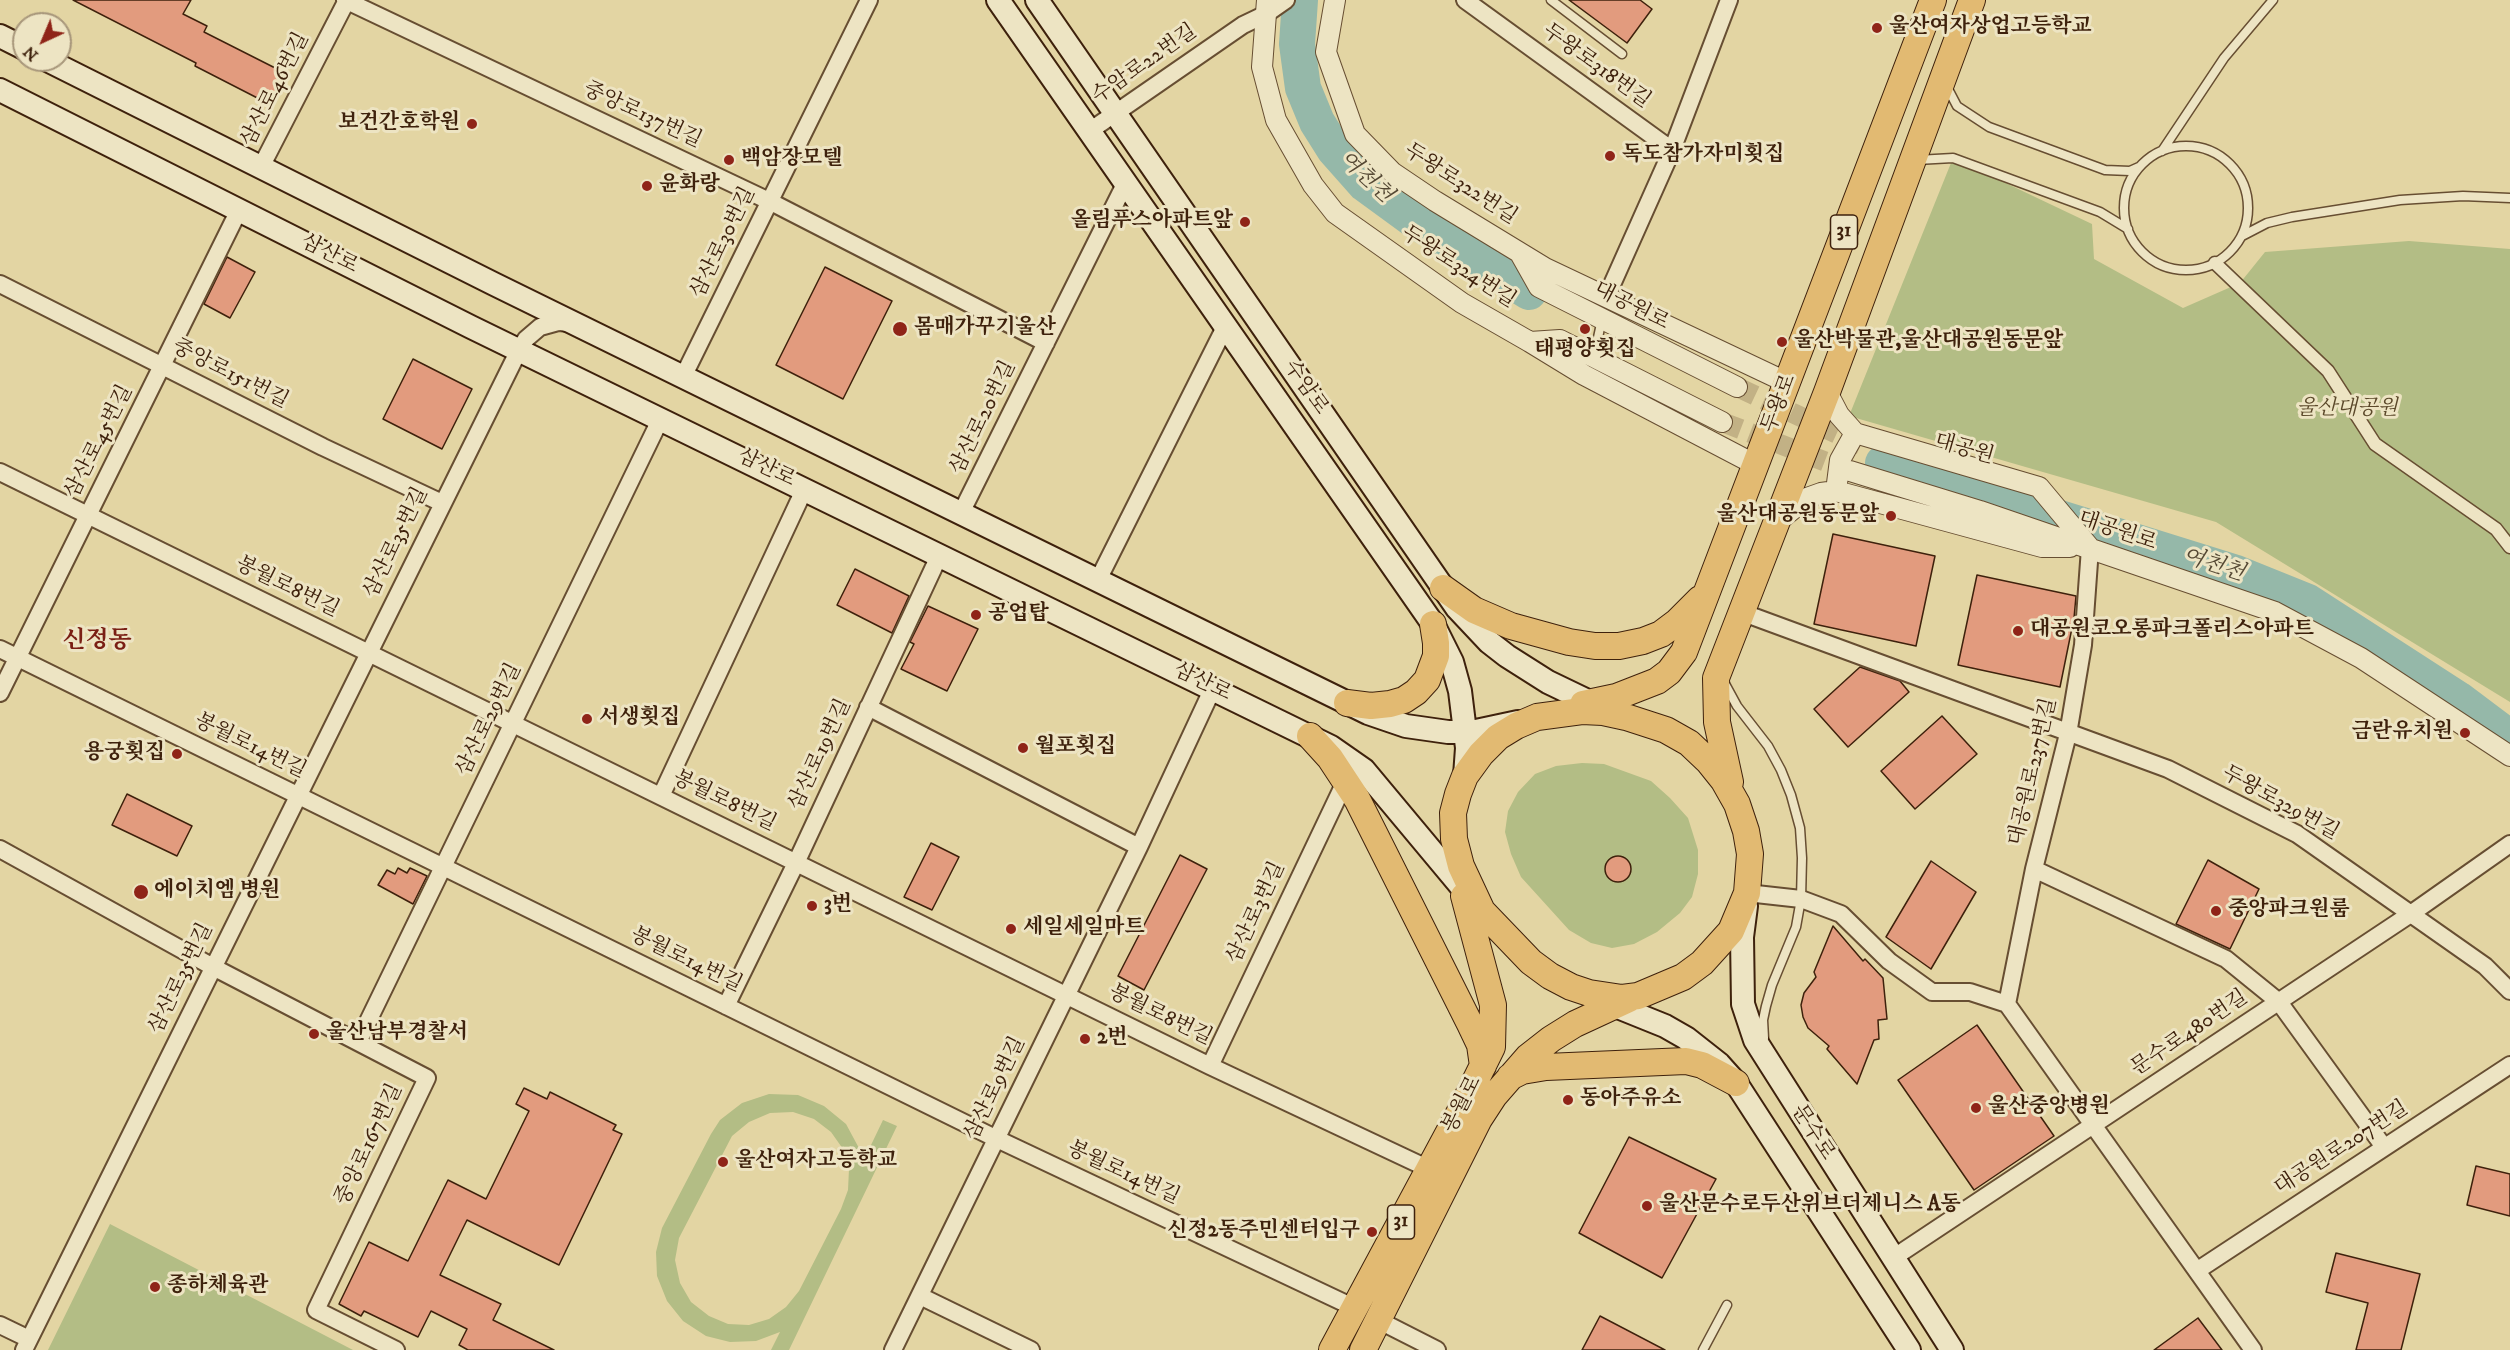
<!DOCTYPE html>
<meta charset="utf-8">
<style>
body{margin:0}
#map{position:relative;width:2510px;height:1350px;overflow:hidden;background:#e3d5a3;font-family:"IM FELL DW Pica",serif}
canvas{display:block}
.north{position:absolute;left:12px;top:12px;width:60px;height:60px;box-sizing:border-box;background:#ede4c3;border:2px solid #a7967a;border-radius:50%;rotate:224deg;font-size:16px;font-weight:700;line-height:24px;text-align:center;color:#3e210c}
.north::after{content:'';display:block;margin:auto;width:21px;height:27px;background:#8f2418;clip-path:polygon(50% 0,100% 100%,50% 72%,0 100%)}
</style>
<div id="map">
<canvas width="2510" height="1350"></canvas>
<div class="north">N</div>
</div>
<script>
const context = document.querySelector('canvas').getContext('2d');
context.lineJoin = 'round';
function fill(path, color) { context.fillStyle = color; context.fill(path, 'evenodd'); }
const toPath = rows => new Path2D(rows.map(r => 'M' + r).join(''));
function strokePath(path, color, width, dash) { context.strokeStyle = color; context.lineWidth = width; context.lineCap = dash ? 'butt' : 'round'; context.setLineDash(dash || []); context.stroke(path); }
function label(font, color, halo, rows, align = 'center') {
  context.font = font + ' "IM FELL DW Pica","Noto Serif KR",serif'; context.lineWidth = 6; context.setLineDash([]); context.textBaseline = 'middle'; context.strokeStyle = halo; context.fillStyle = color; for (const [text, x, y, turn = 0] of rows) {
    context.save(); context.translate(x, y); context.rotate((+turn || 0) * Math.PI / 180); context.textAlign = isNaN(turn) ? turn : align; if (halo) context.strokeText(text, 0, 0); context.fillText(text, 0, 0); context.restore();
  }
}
fill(toPath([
 [1953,158,2092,224,2094,259,2183,308,2240,283,2265,252,2409,241,2510,249,2510,702,2216,522,1849,416],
 [1582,763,1604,764,1651,781,1670,798,1688,818,1698,850,1698,874,1692,897,1680,913,1657,932,1634,944,1612,948,1591,943,1569,930,1521,877,1511,854,1505,832,1508,811,1518,792,1535,774,1556,766],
 [769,1094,798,1095,824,1106,846,1124,860,1150,861,1166,883,1120,897,1126,789,1350,771,1350,780,1332,756,1341,730,1342,706,1336,683,1321,667,1301,657,1276,656,1252,662,1228,711,1134,720,1120,742,1103],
 [793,1112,814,1119,831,1132,843,1149,849,1169,848,1190,841,1209,799,1291,786,1307,769,1319,749,1325,728,1324,709,1316,691,1302,680,1283,675,1260,679,1238,732,1136,749,1122,770,1113],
 [110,1224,353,1350,48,1350]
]), '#b3bd85');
strokePath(toPath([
 [1300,0,1297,44,1303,88,1317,122,1334,149,1365,184,1417,222,1529,292],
 [1883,463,2236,573,2308,602,2458,699,2510,738]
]), '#95b8a9', 36);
const building = toPath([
 [73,0,191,0,183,14,207,26,204,32,289,75,273,106,195,66,196,63,73,0],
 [1569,0,1640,0,1652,9,1627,43,1569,0],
 [227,257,255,272,230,318,204,304,227,257],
 [825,267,892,301,843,399,776,365,825,267],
 [413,359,472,389,442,449,383,419,413,359],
 [1833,534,1935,556,1916,646,1814,624,1833,534],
 [855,569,909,596,892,633,837,605,855,569],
 [1977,575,2076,596,2074,618,2060,687,1958,665,1977,575],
 [928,606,978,629,947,691,901,669,914,644,910,642,928,606],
 [1860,667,1900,681,1909,692,1848,747,1814,709,1860,667],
 [1942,716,1977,754,1915,809,1881,771,1942,716],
 [127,794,192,826,177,856,112,825,127,794],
 [931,843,959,857,932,910,904,897,931,843],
 [1180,855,1207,869,1144,990,1118,976,1180,855],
 '1605 869a13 13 0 1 1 26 0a13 13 0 1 1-26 0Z',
 [2208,860,2259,889,2230,949,2176,924,2208,860],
 [1931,861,1976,892,1931,969,1886,937,1931,861],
 [398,868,407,873,410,868,427,876,413,904,378,885,387,870,395,874,398,868],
 [1833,926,1863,961,1865,959,1883,978,1887,1019,1878,1020,1879,1039,1874,1040,1857,1084,1827,1049,1829,1046,1808,1028,1803,1017,1801,1005,1804,993,1816,977,1814,972,1833,926],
 [1977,1025,2054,1136,1974,1190,1898,1080,1977,1025],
 [524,1088,547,1099,550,1092,616,1125,613,1130,622,1134,559,1265,467,1220,440,1275,501,1304,493,1320,554,1350,468,1350,459,1345,467,1329,431,1311,418,1337,364,1311,361,1316,339,1304,369,1242,408,1261,448,1180,486,1199,529,1111,516,1104,524,1088],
 [1629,1137,1716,1179,1662,1278,1579,1233,1629,1137],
 [2476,1166,2510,1174,2510,1216,2467,1205,2476,1166],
 [2336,1253,2420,1274,2401,1350,2356,1350,2368,1303,2326,1292,2336,1253],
 [1600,1316,1665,1350,1582,1350,1600,1316],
 [2198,1318,2222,1350,2154,1350,2198,1318]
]);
fill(building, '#e29b7e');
strokePath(building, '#3e210c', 1.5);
strokePath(toPath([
 [1737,387,1861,445],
 [1722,422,1850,471]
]), '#c2b185', 20, [20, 10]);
const service = toPath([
 [1551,0,1622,54],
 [1946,85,1957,106,1989,127,2105,170,2130,171,2139,167],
 '2124 208a62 62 0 1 1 124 0a62 62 0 1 1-124 0Z',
 [2162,151,2224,58,2273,0],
 [1917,160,1953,158,2100,212,2128,229],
 [2242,236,2267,223,2292,217,2400,200,2463,196,2510,198],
 [1594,356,1602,319],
 [1725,684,1737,706,1768,746,1781,770,1791,795,1800,828,1802,858,1801,899,1796,927,1772,985,1766,1006,1763,1020,1764,1038],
 [1703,1350,1727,1305]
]);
const pedestrian = toPath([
 [2215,263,2328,371,2375,444,2496,529,2510,547]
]);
const minor = toPath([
 [345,0,769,201,1046,343],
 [1465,0,1672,150],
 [1091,130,1243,25,1266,14,1286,0],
 [261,167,347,0],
 [0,284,323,447,442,503],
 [1606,298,1672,150,1729,0],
 [683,377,869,0],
 [0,472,1210,1066,1429,1169],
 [961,513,1126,182],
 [1098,580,1226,325],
 [1741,612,2168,769,2297,834,2485,966,2510,991],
 [0,649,997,1139,1355,1308],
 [0,693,239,210],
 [868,707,1139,847],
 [661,796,805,488],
 [0,849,213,967,427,1078,316,1310,396,1350],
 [2034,869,2226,959,2279,1002,2384,1147],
 [1747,893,1801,899,1841,914,1889,961,1932,992,1970,992,2007,1004,2253,1350],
 [2007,1004,2034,869,2068,734,2083,645,2090,548],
 [726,1006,796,863,940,554],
 [358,1042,661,418],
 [1210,1066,1346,780],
 [1893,1258,2412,913,2510,844],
 [2198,1270,2510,1065],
 [920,1296,1031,1350],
 [1378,1320,1437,1350],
 [0,1325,29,1339],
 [24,1350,519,350,526,339,540,327,558,322,570,323],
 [893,1350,1139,847,1213,688]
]);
const tertiary = toPath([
 [1267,0,1262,67,1276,120,1313,185,1335,213,1462,303,1530,342,1560,340,1722,422],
 [1335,0,1326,52,1355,134,1392,172,1435,201,1545,268,1788,383],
 [1521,255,1539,287,1737,387],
 [1530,342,1584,375,1756,465],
 [1827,392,1839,415,1855,433,2039,487,2090,548],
 [1850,471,1980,511,2275,612,2361,658,2510,756],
 [1836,491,1840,460,1855,433],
 [1777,522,1807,498,1821,493,1836,491,2042,547,2070,547]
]);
const secondary = toPath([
 [998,0,1433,624,1452,662,1460,691,1467,748,1465,776],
 [1037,0,1457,608,1489,642,1507,656,1548,682,1602,708],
 [0,36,24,48],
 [47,60,494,284,1368,713,1406,726,1448,732,1476,731,1518,722],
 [0,90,471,327,1331,747,1364,770,1470,897],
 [1746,906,1742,937,1743,1004,1755,1040,1952,1350],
 [1603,1001,1665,1026,1686,1038,1719,1064,1736,1083,1909,1350]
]);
const primary = toPath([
 [1443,588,1474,610,1511,626,1569,642,1595,646,1619,646,1643,641,1661,634,1677,622,1700,599],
 [1347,703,1371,706,1390,704,1404,700,1416,692,1427,680,1436,656,1436,643,1433,624],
 [1583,704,1616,697,1657,681,1669,672,1684,652,1933,0],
 [1582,711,1603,712,1626,717,1666,730,1689,743,1708,761,1724,781,1737,804,1746,831,1750,854,1747,893,1731,931,1702,963,1683,977,1638,996,1622,998,1589,993,1571,987,1550,976,1531,962,1482,911,1461,866,1454,839,1453,813,1458,794,1465,776,1481,754,1498,737,1516,726,1537,717,1582,711],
 [1310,736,1330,758,1357,799,1470,1024,1480,1045,1483,1066],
 [1730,782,1717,722,1716,678,1827,392,1972,0],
 [1510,1077,1522,1071,1546,1067,1686,1061,1702,1065,1736,1083],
 [1332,1350,1462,1108,1492,1047,1493,1005,1464,896],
 [1363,1350,1479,1119,1494,1096,1528,1057,1551,1039,1575,1024,1629,999]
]);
strokePath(service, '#674e32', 11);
strokePath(pedestrian, '#674e32', 15);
strokePath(minor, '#674e32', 20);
strokePath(tertiary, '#674e32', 22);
strokePath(secondary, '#3e210c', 26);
strokePath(primary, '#3e210c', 28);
strokePath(service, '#ede4c3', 8);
strokePath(pedestrian, '#ede4c3', 12);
strokePath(minor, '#ede4c3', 16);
strokePath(tertiary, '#ede4c3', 20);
strokePath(secondary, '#ede4c3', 22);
strokePath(primary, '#e2ba72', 26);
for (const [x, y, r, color] of [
 [1877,28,6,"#8f2418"],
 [472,124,6,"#8f2418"],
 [1610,156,6,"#8f2418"],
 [729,160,6,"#8f2418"],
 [647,186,6,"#8f2418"],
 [1245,222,6,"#8f2418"],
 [900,329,8,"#8f2418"],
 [1585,329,6,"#8f2418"],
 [1782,342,6,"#8f2418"],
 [1891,516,6,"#8f2418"],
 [976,615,6,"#8f2418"],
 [2018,631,6,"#8f2418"],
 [587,719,6,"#8f2418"],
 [2465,733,6,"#8f2418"],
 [1023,748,6,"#8f2418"],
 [177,754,6,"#8f2418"],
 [141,892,8,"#8f2418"],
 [812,906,6,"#8f2418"],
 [2216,911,6,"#8f2418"],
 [1011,929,6,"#8f2418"],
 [314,1034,6,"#8f2418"],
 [1085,1039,6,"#8f2418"],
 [1568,1100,6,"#8f2418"],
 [1976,1108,6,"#8f2418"],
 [723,1162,6,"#8f2418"],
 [1647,1206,6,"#8f2418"],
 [1372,1232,6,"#8f2418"],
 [155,1287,6,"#8f2418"]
]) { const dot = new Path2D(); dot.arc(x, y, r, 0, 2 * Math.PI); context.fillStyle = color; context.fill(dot); strokePath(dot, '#ede4c3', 2); }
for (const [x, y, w] of [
 [1844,232,27],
 [1401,1222,27]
]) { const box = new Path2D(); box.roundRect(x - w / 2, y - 17, w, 34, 4.5); context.fillStyle = '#ede4c3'; context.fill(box); strokePath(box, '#3e210c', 1.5); }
label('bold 20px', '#3e210c', null, [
 ["31",1844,232],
 ["31",1401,1222]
]);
label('bold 21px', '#3e210c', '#ede4c3', [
 ["울산여자상업고등학교",1889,28],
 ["보건간호학원",460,124,"right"],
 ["독도참가자미횟집",1622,156],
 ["백암장모텔",741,160],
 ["윤화랑",659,186],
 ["올림푸스아파트앞",1233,222,"right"],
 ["몸매가꾸기울산",914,329],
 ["울산박물관,울산대공원동문앞",1794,342],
 ["태평양횟집",1585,351,"center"],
 ["울산대공원동문앞",1879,516,"right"],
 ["공업탑",988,615],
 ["대공원코오롱파크폴리스아파트",2030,631],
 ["서생횟집",599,719],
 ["금란유치원",2453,733,"right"],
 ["월포횟집",1035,748],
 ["용궁횟집",165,754,"right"],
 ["에이치엠 병원",154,892],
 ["3번",824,906],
 ["중앙파크원룸",2228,911],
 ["세일세일마트",1023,929],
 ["울산남부경찰서",326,1034],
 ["2번",1097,1039],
 ["동아주유소",1580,1100],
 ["울산중앙병원",1988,1108],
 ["울산여자고등학교",735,1162],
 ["울산문수로두산위브더제니스 A동",1659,1206],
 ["신정2동주민센터입구",1360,1232,"right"],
 ["종하체육관",167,1287]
], 'left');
label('21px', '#3e210c', '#ede4c3', [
 ["수암로22번길",1145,65,-35],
 ["두왕로318번길",1596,67,36],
 ["삼산로46번길",276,90,-63],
 ["중앙로137번길",642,116,25],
 ["두왕로322번길",1460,185,33],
 ["삼산로30번길",724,243,-64],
 ["삼산로",329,255,27],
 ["두왕로324번길",1458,268,33],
 ["대공원로",1631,307,27],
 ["중앙로151번길",230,375,27],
 ["수암로",1305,388,55],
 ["두왕로",1780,404,-69],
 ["삼산로20번길",984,418,-64],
 ["삼산로45번길",100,442,-63],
 ["대공원",1964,450,16],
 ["삼산로",766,469,26],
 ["대공원로",2117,532,19],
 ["삼산로35번길",397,543,-64],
 ["봉월로8번길",287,588,26],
 ["삼산로",1202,683,26],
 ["삼산로29번길",490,720,-64],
 ["봉월로14번길",250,747,26],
 ["삼산로19번길",821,755,-65],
 ["대공원로237번길",2034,772,-77],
 ["봉월로8번길",724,802,26],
 ["두왕로329번길",2280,804,29],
 ["삼산로3번길",1257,913,-65],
 ["봉월로14번길",686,961,26],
 ["삼산로35번길",182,979,-64],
 ["봉월로8번길",1160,1016,26],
 ["문수로480번길",2190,1034,-34],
 ["삼산로9번길",996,1089,-64],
 ["봉월로",1463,1105,-63],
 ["문수로",1812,1133,57],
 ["중앙로167번길",370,1145,-65],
 ["대공원로207번길",2342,1149,-33],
 ["봉월로14번길",1123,1174,25]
]);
label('italic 21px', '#5b482a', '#ede4c3', [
 ["울산대공원",2347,410]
]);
label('italic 22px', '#544733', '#ede4c3', [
 ["여천천",1365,178,43],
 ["여천천",2213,566,18]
]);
label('bold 24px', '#7a1f14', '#ede4c3', [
 ["신정동",97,642]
]);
</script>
